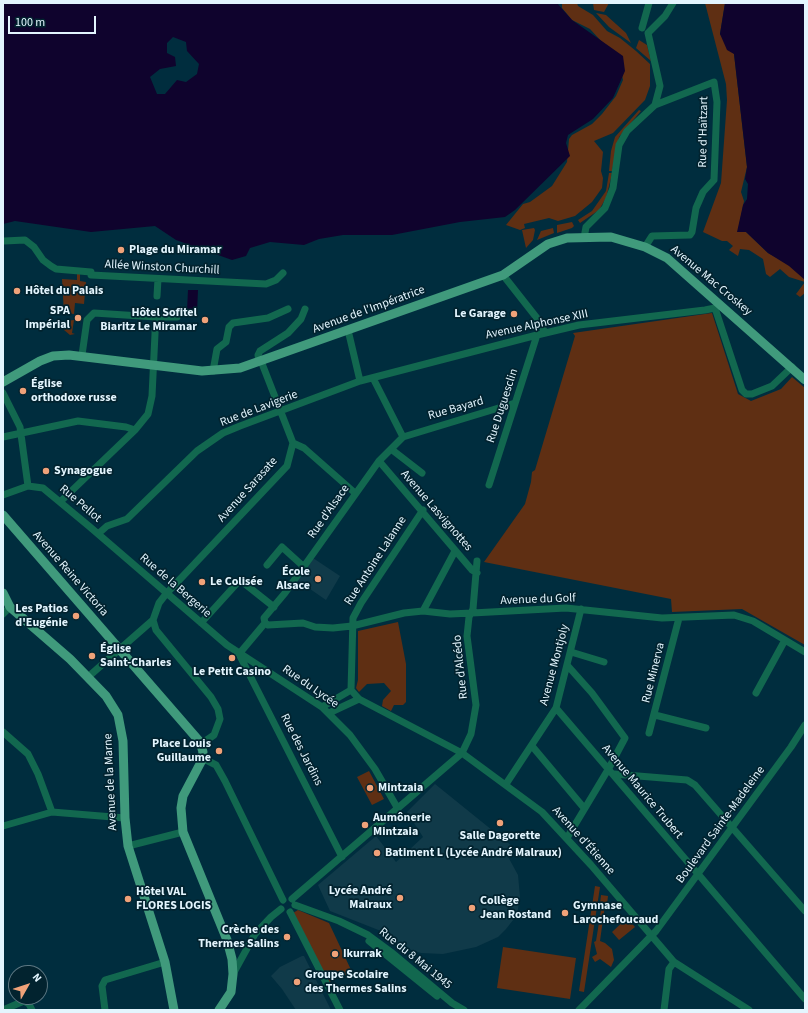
<!DOCTYPE html>
<meta charset="utf-8">
<style>
body{margin:0}
#map{position:relative;width:808px;height:1013px;overflow:hidden;background:#002d3e;font-family:"Source Sans 3",sans-serif}
canvas{display:block}
.frame{position:absolute;inset:0;border:4px solid #e3f5fe;pointer-events:none}
.north{position:absolute;left:8px;top:965px;width:40px;height:40px;box-sizing:border-box;background:#02232f;border:1px solid #5c7782;border-radius:50%;rotate:51deg;font-size:11px;font-weight:700;line-height:16px;text-align:center;color:#e3f5fe}
.north::after{content:'';display:block;margin:auto;width:14px;height:18px;background:#f0a279;clip-path:polygon(50% 0,100% 100%,50% 72%,0 100%)}
.scale{position:absolute;left:8px;top:16px;width:88px;height:18px;box-sizing:border-box;border:2px solid #e3f5fe;border-top:0;padding-left:5px;font-size:12px;line-height:14px;white-space:nowrap;color:#e3f5fe;-webkit-text-stroke:3px #02232f;paint-order:stroke}
</style>
<div id="map">
<canvas width="808" height="1013"></canvas>
<div class="frame"></div>
<div class="north">N</div>
<div class="scale">100 m</div>
</div>
<script>
const context = document.querySelector('canvas').getContext('2d');
context.lineJoin = 'round';
function fill(path, color) { context.fillStyle = color; context.fill(path, 'evenodd'); }
const toPath = rows => new Path2D(rows.map(r => 'M' + r).join(''));
function strokePath(path, color, width, dash) { context.strokeStyle = color; context.lineWidth = width; context.lineCap = dash ? 'butt' : 'round'; context.setLineDash(dash || []); context.stroke(path); }
function label(font, color, halo, rows, align = 'center') {
  context.font = font + ' "Source Sans 3",sans-serif'; context.lineWidth = 3.5; context.setLineDash([]); context.textBaseline = 'middle'; context.strokeStyle = halo; context.fillStyle = color; for (const [text, x, y, turn = 0] of rows) {
    context.save(); context.translate(x, y); context.rotate((+turn || 0) * Math.PI / 180); context.textAlign = isNaN(turn) ? turn : align; if (halo) context.strokeText(text, 0, 0); context.fillText(text, 0, 0); context.restore();
  }
}
fill(toPath([
 [313,558,340,576,326,600,297,580],
 [435,784,513,847,506,853,518,875,520,897,517,915,506,929,498,937,476,947,443,954,421,953,399,946,381,931,330,911,318,885,376,836,396,862,423,837,407,812],
 [302,956,304,956,331,1010,296,1010,282,989,271,976,280,967]
]), '#103a49');
fill(toPath([
 [562,3,577,3,578,6,593,15,607,31,620,38,636,51,650,64,650,86,645,100,613,133,594,141,603,152,601,171,603,178,602,188,592,202,575,216,558,221,549,218,524,224,525,228,520,230,506,225,523,204,530,202,552,186,567,162,569,139,572,135,592,124,602,114,616,96,623,80,622,75,603,43,590,29,572,20,562,8],
 [593,3,609,3,604,12,594,10],
 [705,3,725,3,720,34,734,54,747,167,741,192,744,201,738,231,746,232,768,253,805,273,805,293,800,297,796,294,805,282,789,277,780,269,770,277,766,274,763,259,749,250,740,249,738,256,729,250,733,246,727,241,722,241,703,232,721,183,727,100,726,84],
 [596,13,606,15,626,33,631,43,609,27],
 [639,40,647,45,651,61,636,48],
 [639,110,641,111,619,137,612,171,609,171,611,151,615,137],
 [609,173,612,173,611,178,606,198,599,210,580,223,578,220,592,211,606,191],
 [572,222,574,226,572,228,557,233,557,225],
 [534,228,535,230,533,240,526,248,522,230],
 [553,228,554,233,537,240,541,231],
 [77,273,80,274,80,281,86,282,84,304,75,303,74,314,64,313,62,279,77,280],
 [712,313,738,394,751,401,781,389,792,377,805,388,805,645,742,609,672,612,671,599,484,562,525,504,531,482,532,472,535,470,575,336,573,333],
 [74,320,72,333,75,334,70,335,64,330,65,321],
 [398,622,406,664,406,702,403,705,394,705,391,711,382,706,383,700,391,691,384,683,367,684,359,692,356,688,358,680,358,631],
 [369,771,384,799,372,805,357,777],
 [595,886,600,887,584,992,579,991],
 [601,895,608,896,607,905,605,905,600,941,605,943,612,949,614,960,611,967,600,959,595,962,592,957,597,954,594,942,596,941,602,904,600,904],
 [298,910,329,923,352,972,327,983,293,913],
 [627,918,635,927,619,940,612,932],
 [503,947,576,958,570,999,497,988]
]), '#5f2f13');
fill(toPath([
 [3,3,557,3,572,20,623,56,625,71,613,98,593,119,568,135,566,143,570,156,515,210,505,217,460,222,392,235,343,235,319,239,304,245,270,242,250,248,246,256,232,260,176,240,155,226,91,232,15,221,3,224],
 [173,37,186,42,187,51,199,64,197,74,186,82,177,80,165,94,157,94,150,77,160,69,176,66,175,57,167,53,167,43],
 [725,3,805,3,805,280,789,266,768,253,746,232,737,232,743,205,747,199,748,184,745,179,747,167,734,54,727,50,720,34],
 [188,290,198,290,197,312,187,311]
]), '#0f032d');
strokePath(toPath([
 [642,28,649,3],
 [655,105,660,86,648,33,665,16,673,3],
 [584,238,586,227,605,208,613,188,619,145,627,131,655,105,714,82,717,102,714,180,703,192,696,208,692,232,690,235,652,236,645,247],
 [4,241,25,240,34,247,43,260,51,266,56,269,91,272,91,275,266,284,276,280,283,273],
 [503,275,540,322,545,333],
 [157,296,158,279],
 [715,308,742,390,746,394,752,394,772,386,792,367],
 [348,330,360,381],
 [82,355,87,320,94,313,156,317,177,317],
 [259,362,258,355,260,351,288,333,301,319,305,309],
 [213,371,217,349,226,342,229,327,233,323,268,318,288,309],
 [373,378,403,437],
 [3,393,20,427,28,486],
 [3,437,78,421,126,427,135,430],
 [293,443,304,448,355,493],
 [391,449,422,473],
 [379,461,472,570,477,573],
 [489,485,537,335],
 [3,495,28,486,43,488,90,527,227,645,322,707,350,735,375,769,398,809],
 [60,502,135,430,148,414,152,396,156,313],
 [98,534,107,526,127,519,197,451,223,433,240,426,360,381,537,335,579,325,705,310,715,308,720,304],
 [267,565,282,547,304,567],
 [423,611,455,551],
 [3,614,10,607],
 [201,623,240,580,274,607],
 [265,623,268,625,303,623,315,627,333,628,352,626,404,613,423,611,450,614,472,613,566,608,662,618,734,615,753,621,805,652],
 [265,623,264,618,285,593,379,461,403,437,515,403],
 [571,652,604,662],
 [239,654,342,857],
 [239,654,265,623],
 [88,677,153,620],
 [351,690,359,699,462,753,542,812,591,865,674,962,749,1010],
 [351,690,353,618,361,603,423,510],
 [756,693,785,640],
 [322,707,351,690],
 [556,708,805,999],
 [329,713,359,699],
 [655,715,706,728],
 [3,732,28,754,38,774,52,812],
 [649,733,679,618],
 [201,744,214,735,220,719,218,709,211,697,156,630,153,620,159,603,166,594,287,466,293,443,261,361],
 [532,746,584,808],
 [202,758,216,765,225,781,283,900],
 [614,774,687,780,695,785,805,911],
 [506,784,556,708,581,609],
 [3,826,52,812,125,818],
 [567,838,609,768,625,738,592,693,567,665],
 [128,846,183,832],
 [292,899,462,753,471,734,476,705,467,636,469,617,473,609,477,561],
 [295,905,339,921,368,935,391,952,452,1003,464,1010],
 [290,912,340,1010],
 [369,941,437,996],
 [233,974,255,934,271,917,281,909],
 [3,1010,24,1001,29,1004,32,1010],
 [105,1010,102,986,105,980,165,962],
 [579,1010,656,931,791,747,805,725],
 [664,1010,669,969,674,962]
]), '#12684f', 7);
strokePath(toPath([
 [3,382,40,361,53,356,69,355,202,371,240,368,503,275,548,244,567,238,611,237,645,247,667,258,805,380],
 [3,515,200,742,203,752,201,762,183,796,181,808,183,832,227,940,232,959,233,974,231,992,219,1010],
 [3,593,10,607,70,659,106,696,118,715,123,741,125,818,128,846,165,962,174,1010]
]), '#409a7c', 9);
for (const [x, y, r, color] of [
 [121,250,4,"#f0a279"],
 [17,291,4,"#f0a279"],
 [514,314,4,"#f0a279"],
 [78,318,4,"#f0a279"],
 [205,320,4,"#f0a279"],
 [23,391,4,"#f0a279"],
 [46,471,4,"#f0a279"],
 [318,579,4,"#f0a279"],
 [202,582,4,"#f0a279"],
 [76,616,4,"#f0a279"],
 [92,656,4,"#f0a279"],
 [232,658,4,"#f0a279"],
 [219,751,4,"#f0a279"],
 [370,788,4,"#f0a279"],
 [500,823,4,"#f0a279"],
 [365,825,4,"#f0a279"],
 [377,853,4,"#f0a279"],
 [400,898,4,"#f0a279"],
 [128,899,4,"#f0a279"],
 [472,908,4,"#f0a279"],
 [565,913,4,"#f0a279"],
 [287,937,4,"#f0a279"],
 [335,954,4,"#f0a279"],
 [297,982,4,"#f0a279"]
]) { const dot = new Path2D(); dot.arc(x, y, r, 0, 2 * Math.PI); context.fillStyle = color; context.fill(dot); strokePath(dot, '#02232f', 1.5); }
label('12px', '#e3f5fe', '#02232f', [
 ["Rue d'Haïtzart",704,132,-89],
 ["Allée Winston Churchill",162,268,3],
 ["Avenue Mac Croskey",711,281,40],
 ["Avenue de l'Impératrice",369,310,-20],
 ["Avenue Alphonse XIII",537,325,-12],
 ["Rue Duguesclin",503,406,-72],
 ["Rue de Lavigerie",259,409,-21],
 ["Rue Bayard",456,409,-16],
 ["Avenue Sarasate",248,490,-48],
 ["Rue Pellot",80,504,40],
 ["Avenue Lasvignottes",436,511,49],
 ["Rue d'Alsace",329,512,-55],
 ["Rue Antoine Lalanne",376,561,-57],
 ["Avenue Reine Victoria",70,574,49],
 ["Rue de la Bergerie",175,586,41],
 ["Avenue du Golf",538,600,-2],
 ["Avenue Montjoly",555,665,-75],
 ["Rue d'Alcédo",461,667,-96],
 ["Rue Minerva",654,673,-76],
 ["Rue du Lycée",310,687,35],
 ["Rue des Jardins",301,750,63],
 ["Avenue de la Marne",111,782,-93],
 ["Avenue Maurice Trubert",642,792,50],
 ["Boulevard Sainte-Madeleine",721,825,-54],
 ["Avenue d'Étienne",583,841,48],
 ["Rue du 8 Mai 1945",415,959,39]
]);
label('bold 12px', '#e3f5fe', '#02232f', [
 ["Plage du Miramar",129,250],
 ["Hôtel du Palais",25,291],
 ["SPA",70,311,"right"],
 ["Impérial",70,325,"right"],
 ["Hôtel Sofitel",197,313,"right"],
 ["Biaritz Le Miramar",197,327,"right"],
 ["Le Garage",506,314,"right"],
 ["Église",31,384],
 ["orthodoxe russe",31,398],
 ["Synagogue",54,471],
 ["École",310,572,"right"],
 ["Alsace",310,586,"right"],
 ["Le Colisée",210,582],
 ["Les Patios",68,609,"right"],
 ["d'Eugénie",68,623,"right"],
 ["Église",100,649],
 ["Saint-Charles",100,663],
 ["Le Petit Casino",232,672,"center"],
 ["Place Louis",211,744,"right"],
 ["Guillaume",211,758,"right"],
 ["Mintzaia",378,788],
 ["Aumônerie",373,818],
 ["Mintzaia",373,832],
 ["Salle Dagorette",500,836,"center"],
 ["Batiment L (Lycée André Malraux)",385,853],
 ["Lycée André",392,891,"right"],
 ["Malraux",392,905,"right"],
 ["Hôtel VAL",136,892],
 ["FLORES LOGIS",136,906],
 ["Collège",480,901],
 ["Jean Rostand",480,915],
 ["Gymnase",573,906],
 ["Larochefoucaud",573,920],
 ["Crèche des",279,930,"right"],
 ["Thermes Salins",279,944,"right"],
 ["Ikurrak",343,954],
 ["Groupe Scolaire",305,975],
 ["des Thermes Salins",305,989]
], 'left');
</script>
